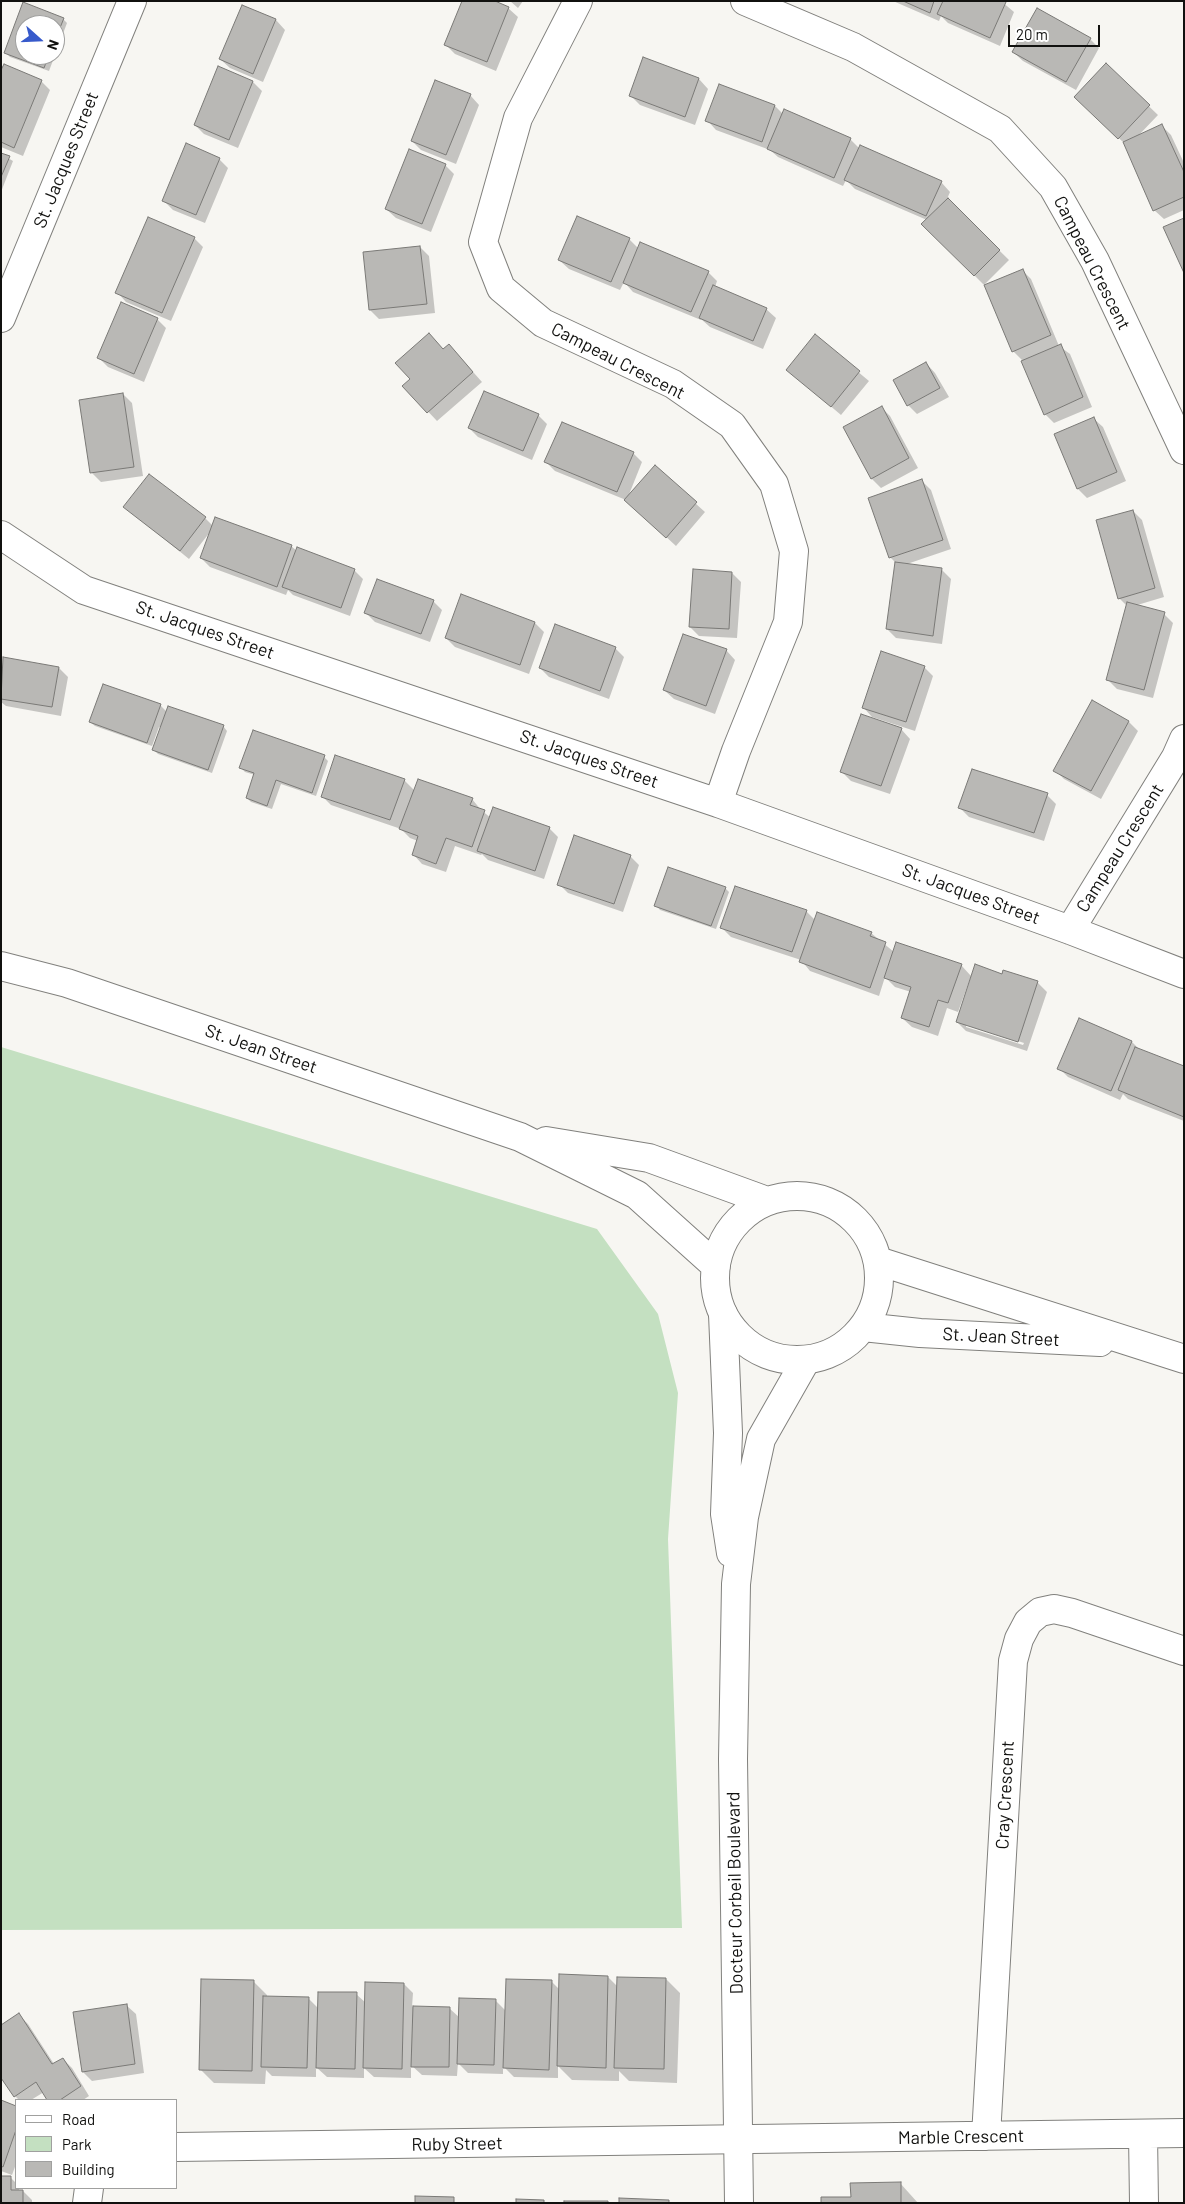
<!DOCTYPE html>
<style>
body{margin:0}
#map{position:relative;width:1185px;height:2204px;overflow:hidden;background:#f7f6f2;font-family:Barlow,sans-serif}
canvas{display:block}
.frame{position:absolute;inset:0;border:2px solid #11110f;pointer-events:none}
.legend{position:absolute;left:15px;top:2099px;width:162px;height:90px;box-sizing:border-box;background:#fff;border:1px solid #a0a09f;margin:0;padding:6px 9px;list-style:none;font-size:15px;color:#11110f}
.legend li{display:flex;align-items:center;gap:10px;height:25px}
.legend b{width:25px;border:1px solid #a0a09f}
.north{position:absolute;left:15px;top:15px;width:50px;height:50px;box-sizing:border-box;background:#fff;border:1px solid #a0a09f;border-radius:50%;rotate:110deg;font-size:14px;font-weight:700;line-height:20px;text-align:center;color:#11110f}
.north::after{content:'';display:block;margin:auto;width:18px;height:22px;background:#375acb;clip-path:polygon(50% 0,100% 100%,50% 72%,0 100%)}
.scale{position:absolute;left:1008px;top:25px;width:92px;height:22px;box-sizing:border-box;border:2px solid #11110f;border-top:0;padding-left:6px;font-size:15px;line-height:18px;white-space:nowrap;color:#11110f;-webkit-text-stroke:4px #fff;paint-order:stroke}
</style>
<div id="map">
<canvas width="1185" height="2204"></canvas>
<div class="frame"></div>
<ul class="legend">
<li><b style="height:6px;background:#fff"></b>Road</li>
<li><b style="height:14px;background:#c4e0c1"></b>Park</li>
<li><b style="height:14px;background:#b9b8b5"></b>Building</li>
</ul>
<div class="north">N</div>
<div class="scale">20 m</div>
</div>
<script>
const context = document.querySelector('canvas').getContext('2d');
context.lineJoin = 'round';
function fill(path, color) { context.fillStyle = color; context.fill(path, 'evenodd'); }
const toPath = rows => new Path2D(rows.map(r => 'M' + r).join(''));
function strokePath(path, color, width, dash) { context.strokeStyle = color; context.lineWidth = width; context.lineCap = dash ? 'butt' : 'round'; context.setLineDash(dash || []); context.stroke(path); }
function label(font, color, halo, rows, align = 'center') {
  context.font = font + ' Barlow,sans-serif'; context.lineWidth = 4; context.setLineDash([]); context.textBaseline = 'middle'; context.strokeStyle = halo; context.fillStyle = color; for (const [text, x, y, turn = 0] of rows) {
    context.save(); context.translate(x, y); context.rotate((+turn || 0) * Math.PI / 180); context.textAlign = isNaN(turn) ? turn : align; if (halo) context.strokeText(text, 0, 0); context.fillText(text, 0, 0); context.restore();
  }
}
fill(toPath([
 [1,1047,597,1229,658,1314,678,1393,668,1539,682,1928,1,1930]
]), '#c4e0c1');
fill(toPath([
 [510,1,523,1,518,8],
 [893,1,1001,1,1014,12,1000,46,948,23,941,16,939,21],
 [24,4,63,19,67,23,55,55,55,25,25,25,25,55,55,55,49,71,10,57,5,52],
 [243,7,276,20,285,30,263,82,230,68,220,59],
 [508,8,518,17,496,71,455,54,446,45],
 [1090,39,1099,48,1076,90,1023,61,1013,52],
 [644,59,699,79,708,89,695,125,640,105,631,96],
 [1106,65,1158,115,1138,136,1162,126,1171,135,1184,163,1184,210,1164,219,1154,210,1125,144,1076,97],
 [219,68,253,82,262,91,238,148,204,134,195,125],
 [1,74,41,81,50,90,23,156,1,147],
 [720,86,775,106,783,114,850,139,860,149,941,182,950,192,947,199,1009,260,984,285,923,224,927,220,855,189,846,180,843,186,778,157,770,150,716,130,707,120],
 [470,95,479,105,456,164,421,150,412,141],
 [1,154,13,161,1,192],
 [219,159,228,168,205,223,173,210,163,200],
 [445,165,454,174,431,232,396,218,386,209],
 [194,238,203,247,171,321,126,302,117,292],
 [629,239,639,249,708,272,717,281,715,287,766,309,776,318,763,349,710,327,701,319,701,320,633,292,624,282,620,290,569,269,559,260],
 [420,247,429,256,435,313,379,319,370,310],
 [1022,270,1031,279,1059,346,1070,354,1092,407,1054,423,1045,414,1022,360,1013,351],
 [157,319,166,328,144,382,108,367,99,358],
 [815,336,869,381,841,415,788,370],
 [444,350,458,355,482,382,437,421,404,386],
 [926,363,935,373,949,397,917,414,908,405],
 [123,394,132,403,143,476,101,482,92,473,81,401],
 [881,407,890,416,918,468,881,488,872,479],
 [538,415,547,424,532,460,478,437,469,428],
 [1093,418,1103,427,1126,481,1087,498,1078,489,1055,434],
 [633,453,642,462,628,497,655,467,705,512,676,546,626,500,555,471,546,462],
 [922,481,931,490,951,549,904,565,942,570,951,579,942,644,896,638,887,629,896,563,890,557],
 [125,507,205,518,213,526,291,546,297,551,354,570,363,579,350,616,293,595,288,590,286,595,210,567,201,558,210,532,189,559],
 [1133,511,1142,520,1164,597,1134,606,1164,614,1173,623,1153,698,1117,689,1108,680,1127,606,1119,598],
 [732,573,741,582,737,638,699,636,690,627],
 [462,596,535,623,544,632,529,674,455,647,446,638],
 [433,601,442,610,430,642,375,622,366,613],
 [615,648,624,657,609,699,549,677,540,668],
 [726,650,735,660,715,714,674,699,664,690],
 [4,658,59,668,68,677,61,716,6,706,1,702,1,671],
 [924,667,933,676,915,731,872,717,863,707],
 [104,685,161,706,167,712,223,726,227,731,212,773,158,754,153,749,161,728,159,727,152,746,95,726,90,722],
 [1129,722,1138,731,1101,799,1064,779,1055,770],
 [901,729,910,739,890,794,851,781,842,772],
 [324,757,328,761,316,796,281,784,272,809,251,802,247,798,255,775,245,772,241,768],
 [404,780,415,791,472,799,481,810,491,818,549,828,558,837,544,879,488,860,482,854,481,855,455,846,446,872,422,864,413,854,418,841,410,838,401,829,331,805,322,796],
 [1047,795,1056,804,1044,841,969,817,960,808],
 [630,856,639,865,623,912,568,893,559,884],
 [725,888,729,892,716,929,660,910,656,905],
 [806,911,815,920,871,933,894,952,961,965,971,976,958,1012,947,1008,938,1036,912,1027,902,1018,911,992,895,987,885,977,879,996,810,971,801,960,731,937,722,928],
 [1004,971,1038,983,1047,992,1027,1051,966,1031,957,1022,1003,975],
 [966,1024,1024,1043,1023,1045,966,1027],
 [1080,1020,1132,1042,1140,1050,1184,1067,1184,1121,1128,1099,1123,1094,1120,1100,1068,1077,1059,1068],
 [608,1977,618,1987,666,1979,680,1993,677,2083,629,2081,619,2071,619,2081,572,2080,558,2066,558,2078,514,2077,503,2066,503,2074,468,2073,458,2063,457,2076,422,2075,411,2065,411,2078,374,2077,364,2068,364,2078,327,2077,316,2067,316,2077,272,2076,266,2070,265,2084,214,2083,200,2069,253,1981,267,1995,267,1998,308,1998,319,2009,356,1994,366,2003,404,1984,413,1993,412,2007,449,2008,460,2018,495,2000,506,2011,551,1981,560,1990],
 [126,2005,136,2014,144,2073,92,2081,83,2072],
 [19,2015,28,2024,54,2064,63,2059,72,2068,89,2096,83,2100,49,2100,44,2092,31,2100,19,2100,15,2096],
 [1,2102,16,2107,16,2164,12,2175,1,2171],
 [10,2177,16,2183,16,2188,19,2188,19,2191,23,2191,32,2200,32,2203,1,2203],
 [900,2183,918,2203,822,2203,852,2198]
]), '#0003');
const building = toPath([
 [462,1,495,1,509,7,487,62,444,45,462,1],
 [903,1,934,1,930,13,903,1],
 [943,1,1004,1,1006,2,990,38,937,14,943,1],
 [23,2,64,18,55,40,55,25,25,25,25,55,49,55,44,68,4,53,23,2],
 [242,5,276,19,253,74,219,59,242,5],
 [1037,8,1091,38,1066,82,1012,52,1037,8],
 [643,57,699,78,685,117,629,96,643,57],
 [1106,63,1150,105,1118,139,1074,97,1106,63],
 [4,64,42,80,14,148,1,142,1,70,4,64],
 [218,66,253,81,229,140,194,125,218,66],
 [435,80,471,94,446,155,411,141,435,80],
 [719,84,775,105,762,142,705,121,719,84],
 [784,109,851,138,834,178,767,149,784,109],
 [1162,124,1184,172,1184,197,1153,211,1123,142,1162,124],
 [186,143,220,158,196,215,162,201,186,143],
 [860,145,942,181,926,216,844,180,860,145],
 [409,149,446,164,422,224,385,209,409,149],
 [1,153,10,156,1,177,1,153],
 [948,198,1000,250,974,276,921,224,948,198],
 [577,216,630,238,611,282,558,260,577,216],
 [148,217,195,237,162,313,115,293,148,217],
 [1184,218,1184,273,1163,227,1184,218],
 [640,242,709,271,691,312,623,283,640,242],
 [420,246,427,304,369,310,363,252,420,246],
 [1023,269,1051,335,1012,352,984,285,1023,269],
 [713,285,767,308,753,341,699,318,713,285],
 [121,302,158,318,134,374,97,358,121,302],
 [429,333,443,349,449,344,473,372,427,413,402,386,410,379,395,363,429,333],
 [815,334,860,371,831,407,786,370,815,334],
 [1061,344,1083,397,1044,415,1021,361,1061,344],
 [926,362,940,388,907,406,893,380,926,362],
 [484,391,539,414,523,451,468,428,484,391],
 [123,393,134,467,90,473,79,400,123,393],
 [882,406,909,458,871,479,843,427,882,406],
 [1094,417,1117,472,1077,489,1054,434,1094,417],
 [562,422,634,452,617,492,544,462,562,422],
 [655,465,697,502,666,538,624,500,655,465],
 [149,474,206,517,180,551,123,507,149,474],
 [922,479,943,540,889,558,868,498,922,479],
 [1133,510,1155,588,1118,599,1096,520,1133,510],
 [215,517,292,545,277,587,200,558,215,517],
 [297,547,355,569,341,608,282,587,297,547],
 [895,562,942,568,933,636,886,629,895,562],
 [693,569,732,572,729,629,689,627,693,569],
 [377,579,434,600,421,634,364,613,377,579],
 [461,594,535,622,520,665,445,638,461,594],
 [1127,602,1165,612,1144,690,1106,680,1127,602],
 [555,624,616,647,600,691,539,668,555,624],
 [683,634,727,649,706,706,663,690,683,634],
 [881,651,925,666,906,722,862,708,881,651],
 [3,657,59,667,52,707,1,699,3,657],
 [103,684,161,704,147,743,89,722,103,684],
 [1092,700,1129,721,1091,791,1053,771,1092,700],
 [168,706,224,725,208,770,152,750,168,706],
 [861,714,902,728,881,786,840,772,861,714],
 [253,730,325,755,312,793,276,780,267,806,246,798,254,773,239,768,253,730],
 [335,755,405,779,390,820,321,797,335,755],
 [972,769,1048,793,1034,833,958,808,972,769],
 [418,779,473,798,470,805,485,810,472,847,446,838,436,864,412,855,418,836,399,829,418,779],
 [493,807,550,827,535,871,477,851,493,807],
 [574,835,631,855,614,904,557,885,574,835],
 [668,867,726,887,711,926,654,906,668,867],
 [735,886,807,910,792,952,720,928,735,886],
 [817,912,872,932,870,936,886,942,870,988,799,962,817,912],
 [896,942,962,964,948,1003,938,1000,929,1027,901,1018,911,987,884,978,896,942],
 [975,964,1002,974,1003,970,1038,981,1018,1042,956,1022,975,964],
 [1079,1018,1132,1041,1111,1091,1057,1069,1079,1018],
 [1135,1047,1184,1066,1184,1117,1118,1090,1135,1047],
 [559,1974,608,1976,606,2068,557,2066,559,1974],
 [617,1977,666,1978,664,2069,614,2068,617,1977],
 [201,1979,254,1980,252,2071,199,2070,201,1979],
 [506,1979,552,1980,549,2070,503,2068,506,1979],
 [365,1982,404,1983,402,2069,363,2068,365,1982],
 [318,1992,357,1992,355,2069,316,2068,318,1992],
 [263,1996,309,1997,307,2068,261,2067,263,1996],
 [459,1998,496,1999,494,2065,457,2064,459,1998],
 [127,2004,135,2064,82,2072,73,2012,127,2004],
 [413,2006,450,2007,449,2067,411,2067,413,2006],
 [19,2013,52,2064,63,2058,81,2086,60,2100,47,2100,36,2082,14,2097,1,2078,1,2025,19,2013],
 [1,2100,16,2106,16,2130,3,2167,1,2166,1,2100],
 [1,2176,11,2176,11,2190,23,2190,23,2203,1,2203,1,2176],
 [901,2182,901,2203,821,2203,821,2197,851,2197,850,2183,901,2182],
 [415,2196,454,2197,454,2203,415,2203,415,2196],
 [619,2198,669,2200,669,2203,619,2203,619,2198],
 [516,2199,544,2200,544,2203,516,2203,516,2199],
 [564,2201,608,2201,608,2203,564,2203,564,2201]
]);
fill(building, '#b9b8b5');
strokePath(building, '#7a7976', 1);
const minor = toPath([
 [578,1,518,118,483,242,501,288,543,323,673,384,732,425,774,484,794,551,788,622,736,751,718,803],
 [745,1,853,47,1000,129,1053,187,1095,261,1184,450],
 [1,318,132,1],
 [1,535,84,590,718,803,1070,930,1184,974],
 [1070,930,1176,757,1184,739],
 [1143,2134,1144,2203],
 [986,2136,1013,1661,1019,1639,1028,1622,1040,1612,1054,1609,1072,1613,1184,1651],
 [176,2147,1184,2133],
 [87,2203,89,2188]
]);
const tertiary = toPath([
 [723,1314,728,1433,725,1514,731,1553],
 [739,2203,733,1759,736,1584,744,1517,761,1439,806,1360]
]);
const secondary = toPath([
 [1,966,67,983,520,1137,637,1195,716,1266],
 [546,1141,649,1158,767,1201],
 '715 1278a82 82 0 1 1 164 0a82 82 0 1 1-164 0Z',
 [878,1261,1184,1359],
 [863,1327,920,1333,1100,1342]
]);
strokePath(minor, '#81807d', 30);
strokePath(tertiary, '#81807d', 30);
strokePath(secondary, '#81807d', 30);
strokePath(minor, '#fff', 28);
strokePath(tertiary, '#fff', 28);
strokePath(secondary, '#fff', 28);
label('18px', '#11110f', '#fff', [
 ["St. Jacques Street",66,160,-68],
 ["Campeau Crescent",1092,263,63],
 ["Campeau Crescent",618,361,27],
 ["St. Jacques Street",205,630,19],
 ["St. Jacques Street",589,759,19],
 ["Campeau Crescent",1120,848,-58],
 ["St. Jacques Street",971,894,20],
 ["St. Jean Street",261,1049,19],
 ["St. Jean Street",1001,1337,3],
 ["Cray Crescent",1005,1795,-87],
 ["Docteur Corbeil Boulevard",735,1893,-91],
 ["Marble Crescent",961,2137,-1],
 ["Ruby Street",457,2144,-1]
]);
</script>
